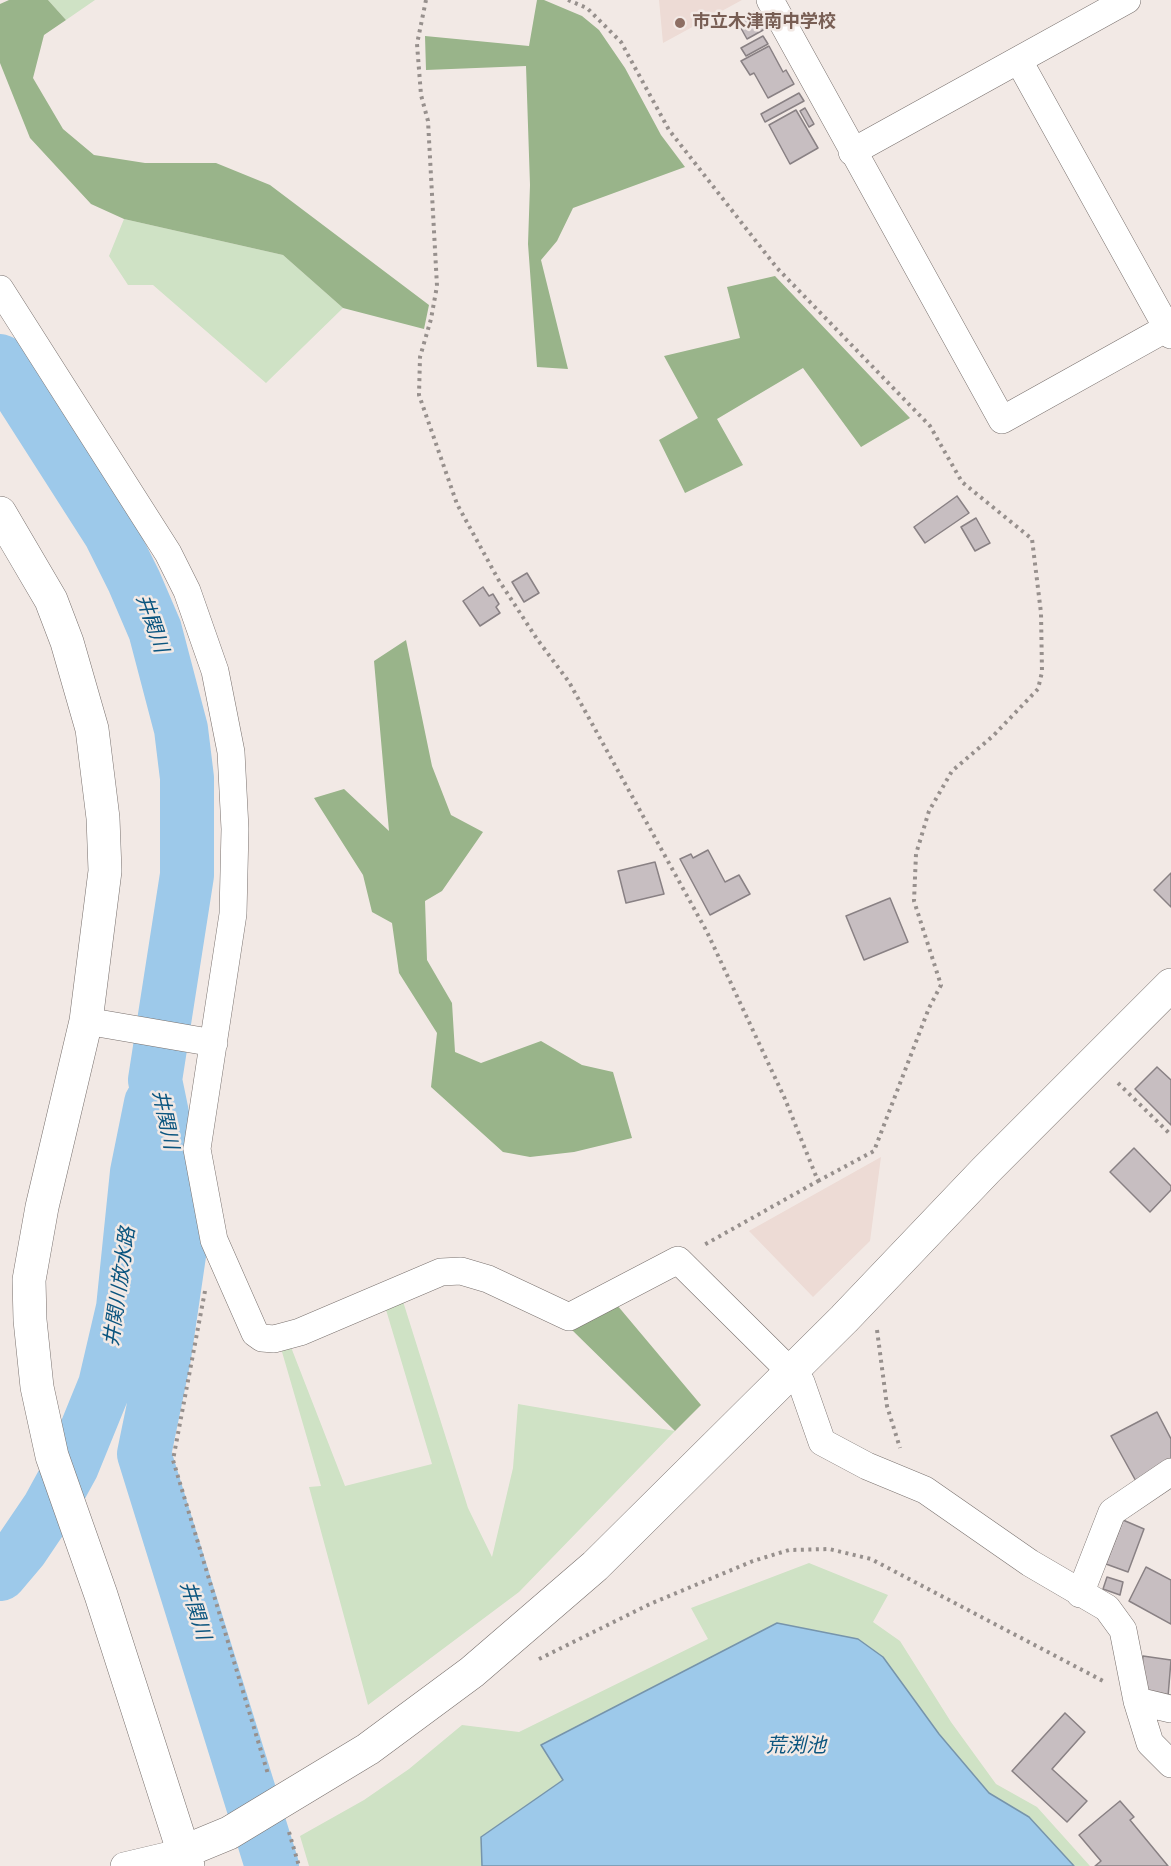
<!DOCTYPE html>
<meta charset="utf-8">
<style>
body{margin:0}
canvas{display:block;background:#f2e9e5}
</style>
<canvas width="1171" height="1866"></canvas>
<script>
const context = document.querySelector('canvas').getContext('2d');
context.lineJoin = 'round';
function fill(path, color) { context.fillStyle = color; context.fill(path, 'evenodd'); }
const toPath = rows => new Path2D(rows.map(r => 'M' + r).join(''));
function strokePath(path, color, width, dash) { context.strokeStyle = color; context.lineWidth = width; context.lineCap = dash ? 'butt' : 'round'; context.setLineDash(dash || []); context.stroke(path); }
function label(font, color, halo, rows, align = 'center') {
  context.font = font + ' Overpass,"Noto Sans JP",sans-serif'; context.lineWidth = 5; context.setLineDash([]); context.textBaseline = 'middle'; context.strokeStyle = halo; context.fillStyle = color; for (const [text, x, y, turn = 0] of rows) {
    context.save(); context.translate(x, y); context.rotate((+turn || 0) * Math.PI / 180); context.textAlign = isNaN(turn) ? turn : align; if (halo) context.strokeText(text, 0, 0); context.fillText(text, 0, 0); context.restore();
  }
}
fill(toPath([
 [659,0,742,0,663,43],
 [881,1157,870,1241,813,1297,749,1231]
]), '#eddbd5');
fill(toPath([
 [48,0,95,0,66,20],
 [124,219,283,255,343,308,266,383,153,285,128,285,109,256],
 [401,1295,468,1508,492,1557,513,1468,518,1404,675,1431,519,1592,368,1705,309,1487,321,1486,280,1345,289,1342,345,1486,432,1464,384,1303],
 [809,1563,888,1595,873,1622,900,1641,951,1722,996,1784,1037,1807,1090,1866,1074,1866,1029,1817,989,1793,858,1639,778,1623,541,1745,563,1780,481,1837,482,1866,309,1866,300,1836,364,1800,409,1769,462,1725,519,1732,708,1639,691,1608]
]), '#cfe2c5');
fill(toPath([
 [9,0,48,0,66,20,44,35,33,78,63,129,94,155,145,163,216,163,270,185,429,305,424,329,343,308,283,255,124,219,91,204,30,138,0,63,0,4],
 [537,0,544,0,582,16,599,30,625,68,661,135,685,167,573,208,557,241,541,260,568,369,537,367,528,244,530,185,526,66,426,70,425,36,529,46],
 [775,276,910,418,861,447,803,368,717,419,743,465,685,493,659,440,698,418,664,356,740,338,727,287],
 [406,640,432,766,451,815,483,832,442,891,425,901,427,960,452,1003,455,1052,481,1063,541,1041,582,1065,613,1072,632,1138,574,1152,530,1157,503,1152,431,1087,437,1033,399,973,392,923,372,912,363,875,314,798,344,789,389,831,374,661],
 [617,1305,701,1405,675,1431,572,1330]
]), '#99b48a');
const water = toPath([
 [777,1623,858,1639,883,1657,939,1734,989,1793,1029,1817,1074,1866,482,1866,481,1837,563,1780,541,1745,777,1623]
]);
fill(water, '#9dc9ea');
strokePath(water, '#7694ab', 1.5);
strokePath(toPath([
 [0,361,110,533,134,581,155,630,181,729,187,778,187,875,155,1080,184,1221,164,1357,144,1454,272,1866],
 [0,1574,22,1548,49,1508,72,1466,105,1385,123,1308,137,1172,151,1103]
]), '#9dc9ea', 54);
const building = toPath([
 [755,11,765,29,747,39,737,21,755,11],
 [763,36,768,44,746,56,741,48,763,36],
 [769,46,783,72,786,70,794,84,768,98,754,73,750,75,741,61,769,46],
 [799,93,804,101,765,122,761,114,799,93],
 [805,108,814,124,809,127,800,111,805,108],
 [796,110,818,148,790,164,769,125,796,110],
 [957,496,969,513,925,543,914,527,957,496],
 [976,518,990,543,975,551,961,527,976,518],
 [527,573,539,593,524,602,512,582,527,573],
 [483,587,489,596,493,594,499,604,496,607,500,613,480,626,463,601,483,587],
 [708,850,725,882,739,875,750,894,710,915,680,859,691,854,693,858,708,850],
 [655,862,664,894,626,903,618,871,655,862],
 [1171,873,1171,907,1154,890,1171,873],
 [890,898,908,942,864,960,846,916,890,898],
 [1157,1067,1171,1080,1171,1125,1135,1089,1157,1067],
 [1134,1148,1171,1186,1171,1190,1150,1212,1110,1172,1134,1148],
 [1157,1412,1171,1439,1171,1465,1137,1483,1111,1436,1157,1412],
 [1123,1520,1144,1529,1128,1572,1106,1564,1123,1520],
 [1146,1567,1171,1580,1171,1624,1129,1601,1146,1567],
 [1107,1577,1123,1582,1120,1595,1103,1589,1107,1577],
 [1143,1656,1171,1660,1168,1697,1139,1694,1143,1656],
 [1065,1713,1085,1732,1052,1769,1087,1801,1067,1822,1012,1771,1065,1713],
 [1120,1801,1134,1817,1130,1820,1168,1866,1095,1866,1101,1861,1079,1835,1120,1801]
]);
fill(building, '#c7bec1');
strokePath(building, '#898184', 1.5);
const minor = toPath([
 [770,0,1002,420,1167,328],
 [1019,61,1171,335],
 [852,152,1127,0],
 [0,289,168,553,187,591,215,671,231,752,235,829,233,914,197,1149,214,1240,255,1333,262,1338,274,1339,300,1332,441,1272,461,1271,488,1279,569,1317,678,1260,801,1382,822,1442,867,1466,925,1490,1030,1563,1107,1608,1123,1630,1137,1701,1150,1743,1171,1764],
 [86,1021,214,1043],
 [1080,1594,1112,1512,1171,1472],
 [1137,1701,1171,1709],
 [124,1866,183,1852]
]);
const tertiary = toPath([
 [0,513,51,600,67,642,92,729,103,818,105,871,86,1021,42,1207,29,1280,30,1320,37,1387,52,1456,101,1595,188,1866],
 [183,1852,229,1833,368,1749,472,1672,595,1566,844,1319,986,1170,1171,985]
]);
strokePath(minor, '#79716e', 28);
strokePath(tertiary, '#79716e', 34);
strokePath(toPath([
 [426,0,417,44,421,95,428,121,437,286,431,319,420,357,419,395,457,504,498,579,537,639,569,682,707,932,785,1099,818,1181,704,1245],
 [568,0,587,8,621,42,669,130,777,268,930,426,962,482,1032,539,1041,613,1042,672,1038,689,993,736,952,771,929,811,916,854,914,901,941,985,929,1008,874,1151,818,1181],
 [1118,1083,1171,1135],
 [205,1291,173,1460,268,1774],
 [877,1330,887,1406,900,1448],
 [539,1659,650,1604,753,1561,789,1550,829,1549,871,1559,1105,1682],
 [289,1832,299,1866]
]), '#97908d', 4, [3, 4.5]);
strokePath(minor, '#fff', 27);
strokePath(tertiary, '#fff', 33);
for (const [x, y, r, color] of [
 [680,23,6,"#8d6e63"]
]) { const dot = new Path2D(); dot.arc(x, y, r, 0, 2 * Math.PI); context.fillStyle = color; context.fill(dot); strokePath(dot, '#f2e9e5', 2); }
label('bold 18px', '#785e54', '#f2e9e5', [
 ["市立木津南中学校",692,23]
], 'left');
label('italic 20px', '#0b557f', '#f2e9e5', [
 ["井関川",150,624,71],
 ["井関川",163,1120,78],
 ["井関川放水路",122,1287,-82],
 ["井関川",193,1611,73],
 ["荒渕池",796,1748]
]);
</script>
